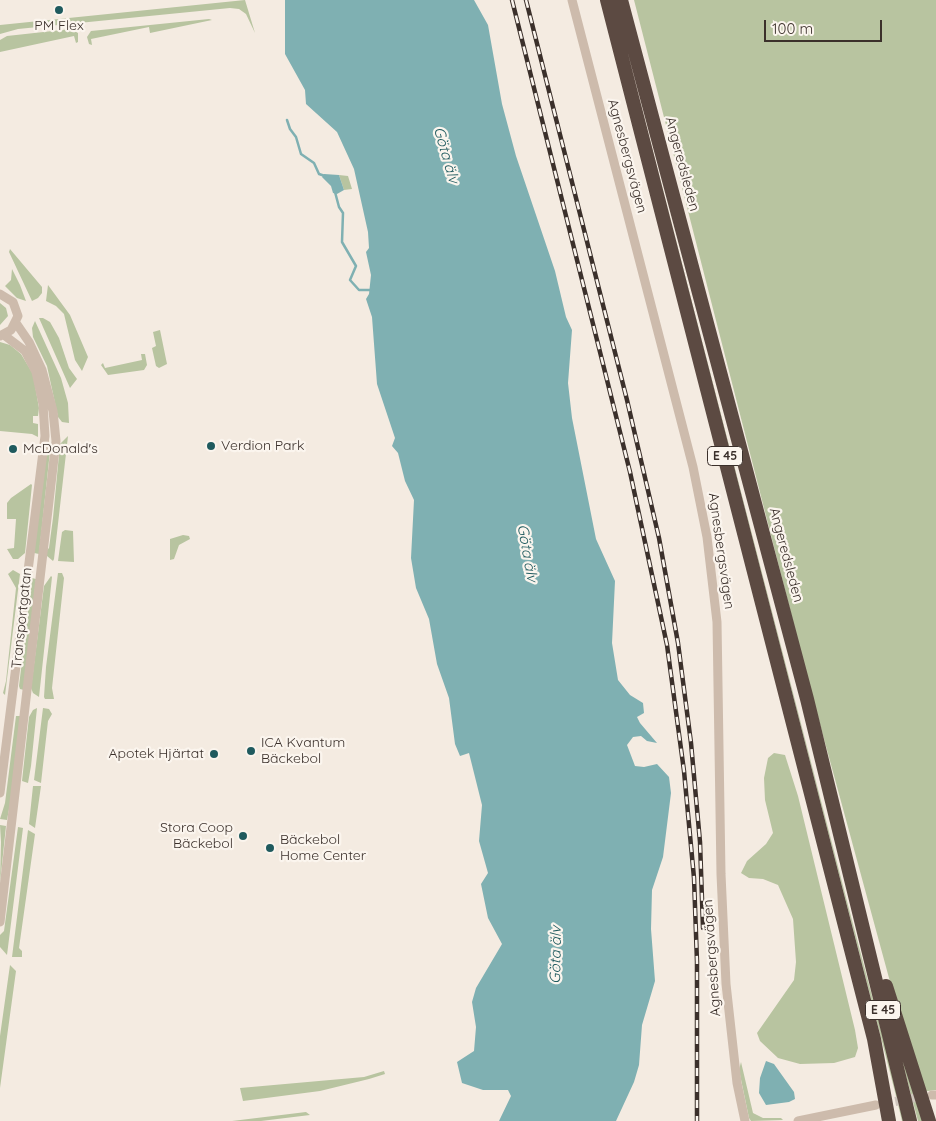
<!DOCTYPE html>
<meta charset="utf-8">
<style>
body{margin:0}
#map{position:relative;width:936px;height:1121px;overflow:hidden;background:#f4ebe1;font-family:Quicksand,sans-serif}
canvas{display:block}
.scale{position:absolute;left:764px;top:20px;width:118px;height:22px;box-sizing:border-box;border:2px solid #3b302b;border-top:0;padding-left:6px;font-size:15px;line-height:18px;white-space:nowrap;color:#3b302b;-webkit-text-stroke:4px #fbf5ee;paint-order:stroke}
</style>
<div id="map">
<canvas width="936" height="1121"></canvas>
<div class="scale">100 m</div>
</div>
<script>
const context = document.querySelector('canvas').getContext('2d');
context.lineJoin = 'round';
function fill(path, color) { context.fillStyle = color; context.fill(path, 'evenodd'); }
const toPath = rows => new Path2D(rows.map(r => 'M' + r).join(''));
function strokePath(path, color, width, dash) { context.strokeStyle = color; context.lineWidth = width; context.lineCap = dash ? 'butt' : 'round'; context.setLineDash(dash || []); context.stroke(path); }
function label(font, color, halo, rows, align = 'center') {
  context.font = font + ' Quicksand,sans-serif'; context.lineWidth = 4.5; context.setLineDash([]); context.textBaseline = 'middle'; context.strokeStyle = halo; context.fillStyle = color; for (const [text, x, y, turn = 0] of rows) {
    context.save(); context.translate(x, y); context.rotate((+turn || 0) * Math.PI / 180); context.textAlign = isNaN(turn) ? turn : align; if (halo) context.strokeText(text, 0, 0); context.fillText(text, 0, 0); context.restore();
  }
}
fill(toPath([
 [245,0,255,33,246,14,239,9,230,8,18,29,0,34,0,25],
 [634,0,936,0,936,1090,920,1092,808,680],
 [615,5,848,905,905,1121,902,1121,895,1092],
 [209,19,212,20,150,33,149,27,91,39,92,45,89,44,87,37,91,31],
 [71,29,78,33,78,42,76,43,74,36,0,52,0,40,7,36],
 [339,175,348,176,352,189,344,190],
 [10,249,42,287,42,293,38,298,32,301,9,252],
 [12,269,20,285,26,301,17,298,5,286,11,280],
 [48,285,70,315,88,357,82,371,75,360,64,314,56,306,46,301],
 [0,303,6,308,8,316,0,325],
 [39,318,43,318,50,322,59,338,69,368,77,379,70,388],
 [35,321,61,378,68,403,69,423,62,422,58,417,47,366,33,337,32,328],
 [160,330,167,364,159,368,156,366,152,348,156,346,153,332],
 [0,342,10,345,21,354,33,374,39,408,38,416,33,416,33,423,38,424,38,437,32,434,0,431],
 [141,354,145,354,147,365,144,370,108,375,101,365,103,363,105,368,142,360],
 [68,436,54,559,53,561,47,556,46,551,49,548,53,518,60,444],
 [45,450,50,451,39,554,34,553],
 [31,484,32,485,25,553,18,559,13,559,7,549,14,548,16,519,7,519,7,503,11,498],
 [65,530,73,531,74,562,58,561,62,532],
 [183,535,189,536,190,539,179,545,174,559,170,560,170,539],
 [13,570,20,574,5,695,3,693,6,681,16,588,8,574],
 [58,573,62,573,64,578,52,688,54,699,45,699,44,697,46,667],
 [51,576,52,577,39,697,33,693,31,688,44,586],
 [32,578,36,579,24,690,20,689,19,686],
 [37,708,31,766,28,783,22,781,29,717,33,710],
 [43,708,49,709,52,714,48,721,41,783,34,780],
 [16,716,21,716,13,788,7,820,0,819,5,803],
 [774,753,785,755,798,796,855,1030,858,1048,855,1057,834,1063,800,1064,778,1058,760,1041,757,1033,794,980,796,962,793,919,778,885,763,879,749,878,741,873,747,861,766,844,773,833,765,800,764,778,768,758],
 [33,786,41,786,35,828,29,824],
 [0,825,6,826,0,883,1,842],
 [18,827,23,828,7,955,0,947,0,935,4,931],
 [28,830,35,834,19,948,22,951,22,957,12,957],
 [10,965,16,971,0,1088,0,1036],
 [890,1015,925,1121,918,1121],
 [741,1062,753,1113,763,1118,781,1118,783,1120,751,1121,749,1118,739,1070],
 [384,1071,385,1074,369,1079,320,1091,243,1101,240,1088,364,1077],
 [306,1112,310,1115,261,1121,232,1121]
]), '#b8c4a0');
fill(toPath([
 [285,0,474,0,488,25,502,104,516,156,555,271,566,317,572,330,568,383,572,418,596,539,615,581,612,643,618,680,630,695,643,703,644,713,637,717,640,723,657,743,647,741,641,736,633,737,627,745,635,766,644,767,657,764,669,777,671,793,663,857,652,890,651,929,655,981,642,1025,639,1065,634,1082,616,1121,499,1121,511,1096,508,1090,483,1090,462,1083,457,1062,474,1051,476,1027,472,1002,476,988,502,944,488,918,481,884,488,873,479,841,482,805,469,753,460,756,455,744,449,698,437,664,429,619,416,588,411,558,414,500,405,481,398,453,392,446,395,438,377,384,372,317,366,299,369,294,371,275,366,252,369,248,368,232,354,169,337,132,306,104,305,90,285,54],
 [324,174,339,175,344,190,337,194,333,193,331,186,322,177],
 [766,1061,774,1064,794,1092,795,1099,789,1102,766,1105,759,1093,760,1078]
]), '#7fb0b2');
strokePath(toPath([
 [287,120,290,129,296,137,301,154,314,163,319,174,325,176],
 [335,192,339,207,343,213,342,242,356,266,350,280,359,290,370,290]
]), '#7fb0b2', 2.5);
strokePath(toPath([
 [882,1104,925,1096]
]), '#cfc6bd', 9, [9, 4.5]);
strokePath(toPath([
 [572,0,693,467,707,537,717,622,721,874,726,984,737,1083,745,1121],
 [0,294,13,302,18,316,11,330,0,336],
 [0,793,45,436,43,404,36,372,25,351,4,335],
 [0,922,56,441,53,411,42,370,29,342,16,323],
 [932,1095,936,1095],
 [798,1121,876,1105]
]), '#cdbbac', 9);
strokePath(toPath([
 [607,0,874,1039,889,1121],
 [621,0,807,699,910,1121],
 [886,986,929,1121]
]), '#5c4a42', 14);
const rail = toPath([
 [512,0,630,472,667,645,684,771,694,878,697,962,697,1121],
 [526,0,627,400,659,538,678,643,691,743,700,842,703,928]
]);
strokePath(rail, '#3b302b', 4.5);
strokePath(rail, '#fbf5ee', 2.5, [8]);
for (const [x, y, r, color] of [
 [59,10,5,"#1f5a5e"],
 [211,446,5,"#1f5a5e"],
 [13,449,5,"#1f5a5e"],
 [251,751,5,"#1f5a5e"],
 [214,754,5,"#1f5a5e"],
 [243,836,5,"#1f5a5e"],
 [270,848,5,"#1f5a5e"]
]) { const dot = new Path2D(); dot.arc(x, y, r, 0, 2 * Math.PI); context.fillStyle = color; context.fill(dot); strokePath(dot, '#fbf5ee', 2); }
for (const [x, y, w] of [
 [725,456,35],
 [883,1010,35]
]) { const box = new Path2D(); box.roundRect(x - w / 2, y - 9.5, w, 19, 4); context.fillStyle = '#fbf5ee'; context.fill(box); strokePath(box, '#3b302b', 1); }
label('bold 12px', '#3b302b', null, [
 ["E 45",725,456],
 ["E 45",883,1010]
]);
label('14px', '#3b302b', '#fbf5ee', [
 ["PM Flex",59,26,"center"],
 ["Verdion Park",221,446],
 ["McDonald's",23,449],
 ["ICA Kvantum",261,743],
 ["Bäckebol",261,759],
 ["Apotek Hjärtat",204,754,"right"],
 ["Stora Coop",233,828,"right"],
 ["Bäckebol",233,844,"right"],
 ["Bäckebol",280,840],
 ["Home Center",280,856]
], 'left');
label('14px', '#3b302b', '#fbf5ee', [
 ["Agnesbergsvägen",627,156,75],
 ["Angeredsleden",682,164,75],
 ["Agnesbergsvägen",721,551,82],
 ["Angeredsleden",786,555,75],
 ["Transportgatan",22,618,-84],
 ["Agnesbergsvägen",712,958,-94]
]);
label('italic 15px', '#1f5a5e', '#fbf5ee', [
 ["Göta älv",446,155,74],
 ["Göta älv",527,553,80],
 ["Göta älv",556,955,-89]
]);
</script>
